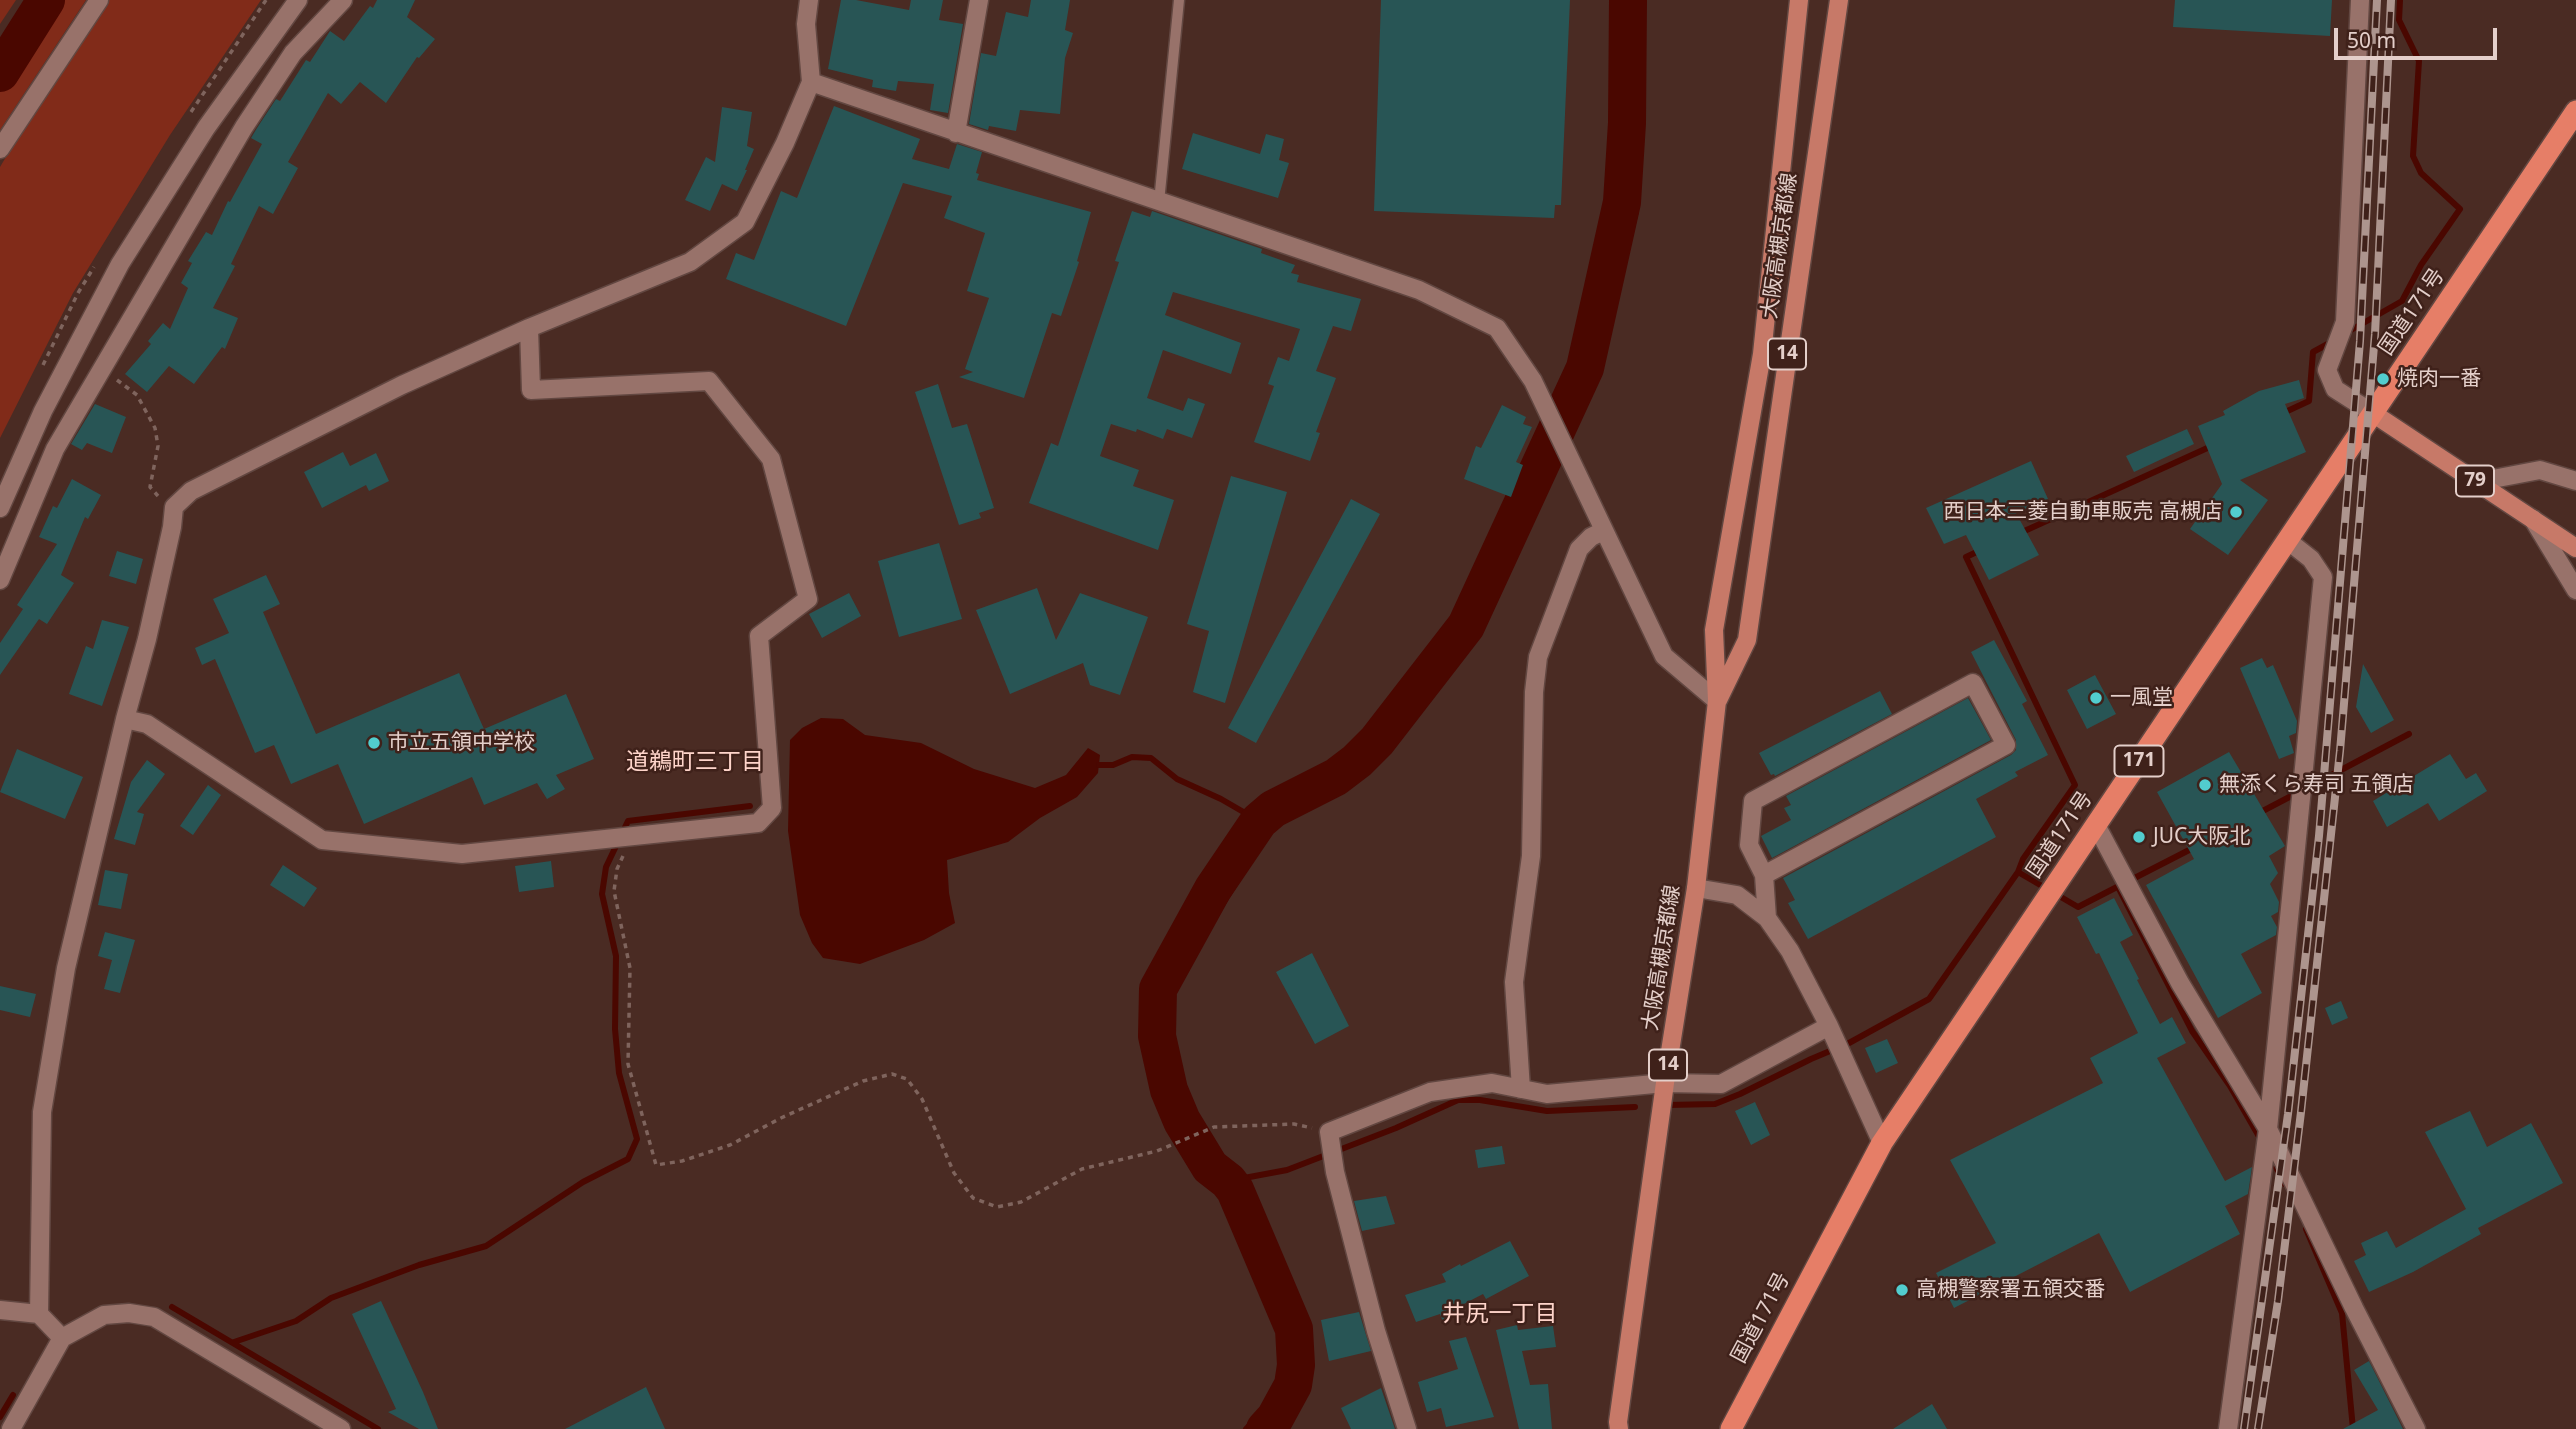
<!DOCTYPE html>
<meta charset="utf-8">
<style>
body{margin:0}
#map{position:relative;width:2576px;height:1429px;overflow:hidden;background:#4a2b23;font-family:"Noto Sans",sans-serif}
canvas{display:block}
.scale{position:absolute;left:2334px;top:28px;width:163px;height:32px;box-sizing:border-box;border:4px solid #e4cfca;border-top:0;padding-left:9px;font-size:21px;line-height:24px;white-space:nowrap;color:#e4cfca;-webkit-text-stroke:5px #3f211a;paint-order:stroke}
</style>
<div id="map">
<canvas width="2576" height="1429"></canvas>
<div class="scale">50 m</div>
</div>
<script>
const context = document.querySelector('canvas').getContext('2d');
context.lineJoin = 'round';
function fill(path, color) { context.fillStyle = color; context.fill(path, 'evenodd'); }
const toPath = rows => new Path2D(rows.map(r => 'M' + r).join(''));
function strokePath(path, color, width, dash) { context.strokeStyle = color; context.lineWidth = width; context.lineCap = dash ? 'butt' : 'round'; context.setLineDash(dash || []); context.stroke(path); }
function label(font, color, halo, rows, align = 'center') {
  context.font = font + ' "Noto Sans","Noto Sans JP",sans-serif'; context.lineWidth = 5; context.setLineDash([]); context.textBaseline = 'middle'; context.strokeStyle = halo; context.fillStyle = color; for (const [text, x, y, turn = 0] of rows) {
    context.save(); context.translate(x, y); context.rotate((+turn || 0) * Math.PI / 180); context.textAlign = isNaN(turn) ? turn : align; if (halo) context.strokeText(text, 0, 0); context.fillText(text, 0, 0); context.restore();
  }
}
fill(toPath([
 [0,0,16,0,0,24],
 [53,0,86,0,0,130,0,82],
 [106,0,261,0,170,135,73,293,0,438,0,167,49,85]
]), '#812b19');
fill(toPath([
 [821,718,843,719,865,735,921,743,974,769,1035,788,1066,775,1088,748,1100,755,1098,773,1077,797,1040,818,1008,842,947,860,949,893,955,923,924,940,860,964,823,958,812,943,800,915,788,831,790,740,802,728]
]), '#4a0700');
strokePath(toPath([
 [2344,334,2402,301,2421,265,2460,209,2421,173,2413,156,2419,61,2399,20,2400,0],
 [2281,414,2309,401,2313,352,2335,340],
 [2020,533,2214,445],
 [1099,765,1113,765,1132,757,1151,758,1177,779,1221,799,1259,821],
 [2307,788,2409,734],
 [2257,814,2297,793],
 [2018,872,2078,907,2195,847],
 [2118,887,2192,1031,2230,1086,2261,1140],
 [1668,1105,1715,1104,1740,1094,1811,1059,1849,1043,1929,999,2018,872,2023,859,2075,785,1966,557,1981,550],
 [2270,1156,2285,1184],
 [1220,1157,1186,1099,1169,1023,1170,1002,1175,980,1257,849,1272,828,1284,817,1343,790,1384,754,1476,634,1490,610,1597,377,1636,211,1642,86,1642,0],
 [1228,1181,1287,1170,1396,1128,1458,1100,1480,1100,1547,1111,1635,1107],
 [1229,1210,1282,1338,1283,1357,1279,1381,1270,1404,1246,1429],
 [2306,1229,2342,1313,2353,1429],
 [172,1307,378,1429],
 [234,1342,296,1321,331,1298,419,1265,486,1246,583,1182,628,1159,637,1139,619,1073,615,1029,616,956,602,894,606,867,628,821,750,806],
 [0,1417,13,1395]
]), '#4a0700', 6);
strokePath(toPath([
 [0,73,46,0],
 [1265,1429,1275,1418,1293,1385,1296,1365,1294,1329,1235,1190,1228,1181,1210,1167,1182,1121,1169,1090,1157,1036,1158,989,1213,889,1259,821,1273,809,1336,777,1357,761,1377,741,1466,626,1585,368,1622,202,1627,123,1628,0]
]), '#4a0700', 38);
fill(toPath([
 [377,0,415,0,407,17,435,39,419,58,417,57,386,103,360,82,341,104,328,93,288,162,298,168,273,214,259,206,231,264,235,266,213,308,238,318,225,349,222,347,194,384,169,366,147,392,125,374,151,344,148,341,163,323,170,329,188,288,181,283,192,263,188,261,206,232,212,235,228,201,230,202,262,144,251,138,257,128,276,99,280,101,306,60,310,62,330,31,344,41,370,6,373,8],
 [841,0,856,0,909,10,911,0,943,0,939,20,963,24,948,113,930,110,934,84,898,81,896,91,872,87,873,80,828,69],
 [1031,0,1070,0,1065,30,1073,33,1065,58,1060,114,1020,110,1016,131,989,126,988,130,969,124,981,53,996,56,1006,12,1028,17],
 [1381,0,1570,0,1561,205,1555,205,1554,218,1374,211],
 [2175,0,2332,0,2330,36,2173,27],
 [834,106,920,139,912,159,949,169,957,144,982,152,976,173,979,174,977,180,1091,212,1077,261,1079,262,1061,316,1052,313,1024,398,959,377,973,372,965,369,989,298,967,291,985,233,944,218,952,196,903,183,846,326,726,279,736,253,754,260,781,191,797,198],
 [722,107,752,112,747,146,754,149,745,170,747,170,737,191,722,184,710,211,685,200,706,157,715,162],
 [1193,133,1260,154,1266,134,1284,139,1279,160,1289,163,1278,198,1182,169],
 [1132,211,1150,217,1152,211,1262,249,1261,253,1295,265,1291,273,1299,275,1297,282,1361,299,1351,331,1333,326,1316,371,1336,378,1316,432,1320,433,1310,461,1254,442,1274,386,1268,384,1278,357,1289,361,1300,329,1173,292,1165,315,1241,343,1231,374,1163,350,1147,398,1183,411,1188,398,1205,404,1192,438,1167,429,1163,439,1137,429,1136,432,1111,424,1100,456,1139,470,1133,486,1174,500,1158,550,1029,503,1051,443,1058,446,1119,262,1115,261],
 [2299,380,2304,398,2285,404,2306,452,2240,480,2268,500,2228,555,2190,529,2222,484,2198,426,2225,415,2223,411,2259,391],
 [938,384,952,428,967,424,994,508,979,513,981,518,959,525,915,392],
 [95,404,126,417,112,453,87,443,82,450,71,444],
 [1502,405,1526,417,1523,424,1532,427,1516,462,1523,465,1511,497,1464,479,1476,446,1481,448],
 [2187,429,2194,444,2134,472,2126,456],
 [343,452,350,466,376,453,389,481,369,491,366,485,322,508,304,472],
 [2031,461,2048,499,2016,513,2039,555,1989,580,1966,535,1944,544,1926,508],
 [1231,476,1287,492,1225,703,1193,692,1209,631,1187,624],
 [72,479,101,495,88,519,85,517,61,575,74,583,47,624,39,619,0,675,0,643,23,609,17,605,57,544,39,537,53,506,57,508],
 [1351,499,1380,514,1256,743,1228,728],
 [939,543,962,619,899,637,878,561],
 [117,551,143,559,136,584,109,576],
 [266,575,280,604,263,612,316,734,459,673,484,729,566,694,594,759,556,775,565,789,547,799,537,783,484,805,472,777,364,824,338,764,291,784,274,745,255,753,215,659,202,665,195,648,229,633,213,599],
 [1037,588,1056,640,1080,593,1148,617,1120,695,1090,685,1083,663,1010,694,976,610],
 [849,593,861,616,822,638,809,614],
 [102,620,129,627,102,706,69,694,86,646,93,649],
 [1994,640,2027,701,2022,704,2048,755,2015,772,2018,776,1976,799,1996,837,1808,939,1788,903,1795,900,1783,878,2011,755,2016,750,2016,740,1971,652],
 [2262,658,2267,668,2273,665,2297,721,2296,733,2289,736,2294,753,2279,759,2240,668],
 [2363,664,2394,720,2371,733,2356,707],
 [2095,675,2116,714,2087,729,2067,690],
 [1880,691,1892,714,1775,776,1774,774,1771,775,1759,753],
 [1968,698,1991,740,1772,858,1761,836,1791,820,1784,808,1791,805,1786,796],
 [17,749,83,777,65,819,0,792],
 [2229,752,2285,846,2269,856,2278,873,2270,884,2279,902,2278,912,2271,916,2277,927,2276,935,2241,954,2262,993,2218,1018,2146,885,2194,859,2157,792],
 [2450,754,2466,779,2476,773,2487,791,2439,821,2428,803,2387,827,2373,801],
 [147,760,165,774,137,812,144,814,135,845,114,839,131,782],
 [208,785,221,795,193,835,180,826],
 [551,861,554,887,519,892,515,866],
 [283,865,317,888,304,907,270,885],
 [105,870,128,874,121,909,98,905],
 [2114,898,2133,935,2120,942,2139,979,2137,980,2160,1024,2172,1017,2186,1043,2157,1058,2225,1181,2252,1167,2248,1194,2225,1206,2240,1234,2130,1292,2099,1233,1954,1308,1936,1273,1996,1243,1950,1160,2103,1083,2090,1058,2138,1033,2099,953,2096,954,2077,917],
 [105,932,135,940,120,993,104,989,112,960,98,956],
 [1312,953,1349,1026,1315,1044,1276,972],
 [0,986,36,994,30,1017,0,1010],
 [2341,1001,2348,1018,2332,1025,2325,1008],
 [1887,1039,1898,1063,1876,1073,1865,1048],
 [1755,1102,1770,1135,1751,1145,1735,1111],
 [2470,1111,2487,1147,2531,1123,2563,1183,2478,1228,2481,1234,2413,1272,2369,1292,2354,1261,2366,1255,2361,1243,2387,1231,2396,1248,2466,1209,2425,1132],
 [1502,1146,1505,1164,1478,1168,1475,1150],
 [1386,1196,1395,1224,1362,1231,1354,1201],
 [1510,1241,1529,1276,1486,1299,1483,1294,1456,1308,1458,1314,1443,1322,1440,1314,1416,1322,1405,1295,1446,1282,1442,1274,1460,1264,1461,1266],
 [381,1301,423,1392,438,1429,419,1429,388,1412,396,1409,352,1314],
 [1359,1312,1371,1351,1329,1361,1321,1320],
 [1517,1325,1518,1330,1553,1326,1556,1347,1522,1351,1530,1385,1548,1384,1552,1429,1519,1429,1496,1330],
 [1466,1337,1494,1417,1446,1427,1441,1408,1427,1412,1418,1382,1458,1369,1449,1341],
 [2369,1361,2403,1429,2343,1429,2378,1410,2354,1370],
 [646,1387,665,1429,565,1429],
 [1381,1388,1395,1429,1351,1429,1341,1408],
 [1932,1404,1947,1429,1893,1429]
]), '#285555');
const lane = toPath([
 [1159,202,1179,0]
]);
const street = toPath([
 [811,82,1419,290,1497,328,1533,381,1664,656,1717,701],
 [956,133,979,0],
 [0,149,99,0],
 [2477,482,2540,470,2576,481],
 [0,508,43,411,120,264,206,128,298,0],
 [2533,519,2576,590],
 [0,580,55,449,244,127,293,53,343,0],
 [125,719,147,724,322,840,462,854,758,823,772,808,759,636,808,599,771,459,709,381,531,390,529,328],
 [2096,825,2180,983,2268,1129,2354,1308,2416,1429],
 [1764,875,2006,745,1973,683,1753,801,1749,845,1764,875,1767,918],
 [1696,888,1737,895,1767,918,1790,951,1829,1026,1882,1143],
 [1521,1089,1514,982,1531,856,1534,692,1538,657,1579,549,1591,537,1603,531],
 [0,1310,39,1314,62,1338],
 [39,1314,42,1112,66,968,125,719,147,639,172,527,174,507,191,491,402,385,529,328,690,262,745,222,785,143,811,82,806,24,809,0],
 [11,1429,62,1338,104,1315,129,1313,154,1317,341,1429],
 [1407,1429,1376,1331,1335,1172,1329,1132,1430,1092,1492,1083,1547,1094,1665,1083,1721,1084,1829,1026],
 [2228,1429,2268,1129,2323,577,2311,559,2287,540]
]);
const secondary = toPath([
 [2360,0,2345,322,2327,370,2335,389,2374,414]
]);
const primary = toPath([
 [2374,414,2576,548],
 [1718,700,1747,640,1839,0],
 [1619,1429,1618,1422,1665,1083,1696,888,1717,701,1714,630,1762,354,1799,0]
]);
const highway = toPath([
 [1731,1429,1882,1143,2576,111]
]);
strokePath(lane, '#624741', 13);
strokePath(street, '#624741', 21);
strokePath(secondary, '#624741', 21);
strokePath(primary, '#624741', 21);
strokePath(highway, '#624741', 24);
strokePath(toPath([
 [191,112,266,0],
 [43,365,78,293,94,267],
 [117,380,137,395,155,428,158,446,150,487,158,496],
 [623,856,617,869,614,891,630,968,628,1064,656,1165,682,1161,730,1145,781,1118,863,1081,892,1074,907,1079,922,1099,954,1173,973,1198,997,1207,1021,1202,1082,1169,1157,1151,1214,1127,1294,1124,1312,1128]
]), '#7f645d', 3.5, [5, 5]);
strokePath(lane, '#98726a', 10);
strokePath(street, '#98726a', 18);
strokePath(secondary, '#98726a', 18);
strokePath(primary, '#c77968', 18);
strokePath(highway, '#e67e67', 21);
const rail = toPath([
 [2244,1429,2288,1114,2319,836,2360,341,2377,0],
 [2258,1429,2278,1301,2301,1112,2340,751,2375,334,2391,0]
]);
strokePath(rail, '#ad958e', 8);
strokePath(rail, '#3f211a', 5, [16]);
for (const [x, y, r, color] of [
 [2383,379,7,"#52cdce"],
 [2236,512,7,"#52cdce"],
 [2096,698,7,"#52cdce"],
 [374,743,7,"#52cdce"],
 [2205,785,7,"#52cdce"],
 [2139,837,7,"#52cdce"],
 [1902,1290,7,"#52cdce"]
]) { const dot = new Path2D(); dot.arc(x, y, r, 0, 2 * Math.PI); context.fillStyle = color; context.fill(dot); strokePath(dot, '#3f211a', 2.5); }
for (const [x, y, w] of [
 [1787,354,38],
 [2475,481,38],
 [2139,761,49],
 [1668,1065,38]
]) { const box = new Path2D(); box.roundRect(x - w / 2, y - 15.5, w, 31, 5); context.fillStyle = '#3f211a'; context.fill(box); strokePath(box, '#e4cfca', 2); }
label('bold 19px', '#e4cfca', null, [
 ["14",1787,354],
 ["79",2475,481],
 ["171",2139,761],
 ["14",1668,1065]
]);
label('21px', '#e4cfca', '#3f211a', [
 ["大阪高槻京都線",1780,246,-82],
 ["国道171号",2412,312,-56],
 ["国道171号",2060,835,-56],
 ["大阪高槻京都線",1662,958,-81],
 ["国道171号",1761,1318,-62]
]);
label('21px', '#e4cfca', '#3f211a', [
 ["焼肉一番",2397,379],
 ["西日本三菱自動車販売 高槻店",2222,512,"right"],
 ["一風堂",2110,698],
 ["市立五領中学校",388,743],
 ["無添くら寿司 五領店",2219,785],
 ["JUC大阪北",2153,837],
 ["高槻警察署五領交番",1916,1290]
], 'left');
label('23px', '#fed4ca', '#3f211a', [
 ["道鵜町三丁目",695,762],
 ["井尻一丁目",1500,1314]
]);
</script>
